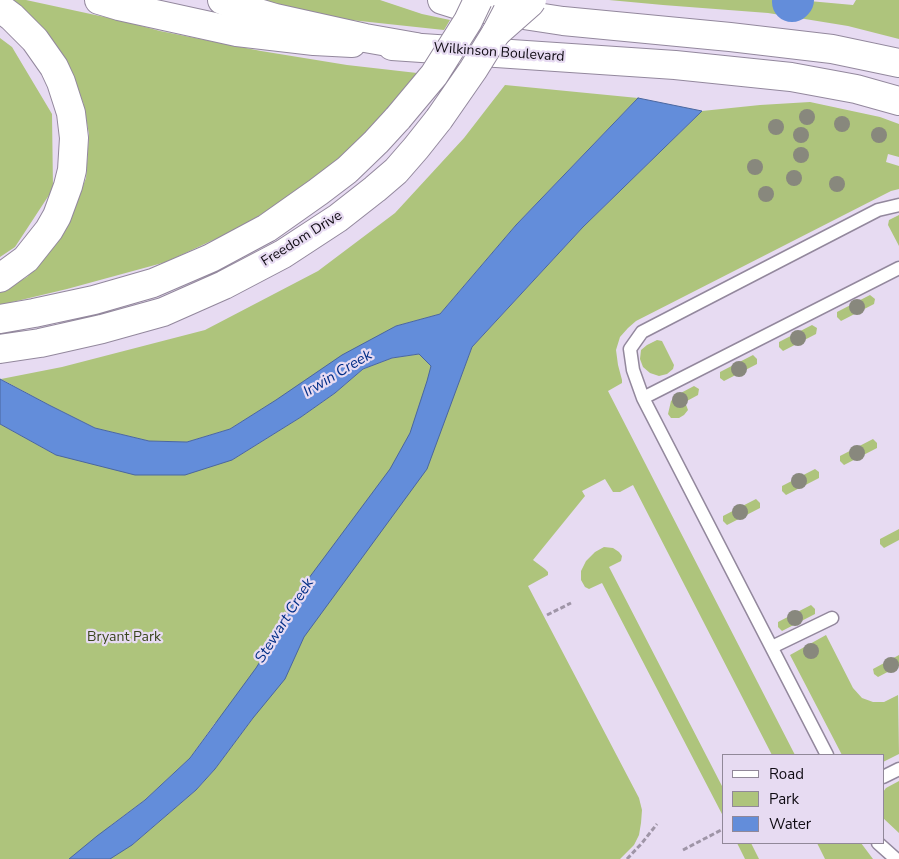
<!DOCTYPE html>
<style>
body{margin:0}
#map{position:relative;width:899px;height:859px;overflow:hidden;background:#e7dbf2;font-family:"Nunito Sans",sans-serif}
canvas{display:block}
.legend{position:absolute;left:722px;top:754px;width:162px;height:90px;box-sizing:border-box;background:#e7dbf2;border:1px solid #918899;margin:0;padding:6px 9px;list-style:none;font-size:15px;color:#0f0b13}
.legend li{display:flex;align-items:center;gap:10px;height:25px}
.legend b{width:25px;border:1px solid #918899}
</style>
<div id="map">
<canvas width="899" height="859"></canvas>
<ul class="legend">
<li><b style="height:6px;background:#fff"></b>Road</li>
<li><b style="height:14px;background:#aec47c"></b>Park</li>
<li><b style="height:14px;background:#638dda"></b>Water</li>
</ul>
</div>
<script>
const context = document.querySelector('canvas').getContext('2d');
context.lineJoin = 'round';
function fill(path, color) { context.fillStyle = color; context.fill(path, 'evenodd'); }
const toPath = rows => new Path2D(rows.map(r => 'M' + r).join(''));
function strokePath(path, color, width, dash) { context.strokeStyle = color; context.lineWidth = width; context.lineCap = dash ? 'butt' : 'round'; context.setLineDash(dash || []); context.stroke(path); }
function label(font, color, halo, rows, align = 'center') {
  context.font = font + ' "Nunito Sans",sans-serif'; context.lineWidth = 4.5; context.setLineDash([]); context.textBaseline = 'middle'; context.strokeStyle = halo; context.fillStyle = color; for (const [text, x, y, turn = 0] of rows) {
    context.save(); context.translate(x, y); context.rotate((+turn || 0) * Math.PI / 180); context.textAlign = isNaN(turn) ? turn : align; if (halo) context.strokeText(text, 0, 0); context.fillText(text, 0, 0); context.restore();
  }
}
fill(toPath([
 [12,0,26,0,123,21,160,31,261,51,347,65,417,73,377,121,337,161,294,194,239,228,166,262,67,289,0,305,0,292,27,277,50,251,69,221,86,178,89,134,83,102,67,67,40,25],
 [252,0,380,0,422,14,450,20,444,30,332,18],
 [609,0,798,0,853,5,856,0,899,0,899,39,848,26,768,13,663,5],
 [0,38,12,47,52,114,53,189,15,247,0,257],
 [505,85,638,98,516,225,440,314,396,326,230,429,187,442,149,441,95,428,49,405,1,379,62,367,205,330,318,271,395,213,464,138],
 [810,102,880,117,899,124,899,157,888,154,886,162,899,166,899,189,891,191,636,321,628,328,620,337,616,350,618,365,622,380,622,383,608,391,795,755,772,755,633,485,620,492,613,492,605,479,582,491,585,496,533,560,545,569,548,572,548,575,528,586,639,798,642,810,641,823,639,835,634,845,620,859,0,859,0,424,56,455,232,460,301,417,335,393,363,369,392,358,419,354,455,391,472,347,583,227,702,111,760,105],
 [253,718,215,769,196,790,132,845,110,826,145,800,190,758,215,723],
 [899,215,899,246,888,225,889,220],
 [870,295,875,299,874,304,841,321,837,317,837,312],
 [812,325,817,328,816,334,783,351,779,347,779,342],
 [657,340,662,341,674,365,673,369,667,374,659,376,650,373,643,367,640,359,641,350,647,345],
 [753,355,757,359,757,364,724,381,720,378,720,372],
 [694,386,699,389,698,395,685,402,688,410,684,415,679,418,671,418,668,414,671,401,677,395],
 [873,439,877,443,877,448,844,465,840,461,840,456],
 [815,469,819,472,819,478,786,495,782,491,782,486],
 [756,499,760,503,760,508,727,525,723,521,723,516],
 [899,529,899,540,884,548,880,544,880,539],
 [604,547,613,548,619,552,622,556,621,561,609,567,723,788,723,816,602,583,589,589,585,587,581,580,581,571,586,561,595,552],
 [811,605,815,609,815,614,782,631,778,627,778,622],
 [826,635,853,688,862,698,873,702,884,702,898,695,899,754,883,762,883,755,842,755,790,655],
 [899,655,899,666,878,677,874,674,873,669],
 [899,781,899,833,883,818,883,792,886,788],
 [737,843,751,843,759,859,745,859],
 [817,843,861,843,873,859,825,859]
]), '#aec47c');
const water = toPath([
 [638,98,702,111,583,227,472,347,427,469,304,637,285,679,253,718,215,769,196,790,132,845,110,859,69,859,97,836,145,800,190,758,256,668,280,630,297,594,390,469,410,433,427,381,431,366,419,354,392,358,363,369,335,393,301,417,232,460,185,475,135,475,56,455,0,424,0,379,49,405,95,428,149,441,187,442,230,429,276,400,342,355,396,326,440,314,516,225,638,98]
]);
fill(water, '#638dda');
strokePath(water, '#4a669e', 1);
strokePath(toPath([
 [792,2,794,0]
]), '#638dda', 40);
const service = toPath([
 [643,398,633,370,630,349,642,332,878,210,899,205],
 [772,647,832,618],
 [827,755,643,398,899,268],
 [883,777,899,769],
 [878,843,896,859]
]);
const primary = toPath([
 [99,0,119,6,237,32,314,41,352,43],
 [442,0,458,5,563,21,730,37,832,49,899,63],
 [392,46,675,65,791,77,856,89,899,101],
 [0,319,34,313,94,300,153,283,211,258,267,228,318,192,347,170,376,142,398,118],
 [0,349,40,343,102,329,163,312,224,285,283,254,338,218,375,189,396,171,416,148,439,119]
]);
const motorway = toPath([
 [222,0,242,8,275,18,365,38,416,47],
 [0,8,12,17,35,40,54,67,61,82,71,113,74,138,72,170,68,186,57,216,49,230,26,259,0,278]
]);
strokePath(service, '#93889d', 15);
strokePath(primary, '#93889d', 30);
strokePath(motorway, '#93889d', 30);
strokePath(toPath([
 [547,615,571,603],
 [683,850,723,829],
 [627,859,642,843,657,824]
]), '#9f95a7', 3, [5, 2.5]);
strokePath(service, '#fff', 12);
strokePath(primary, '#fff', 28);
strokePath(motorway, '#fff', 28);
const primaryBridge = toPath([
 [398,118,434,75,468,21,478,0],
 [439,119,473,70,496,33,507,12]
]);
const motorwayBridge = toPath([
 [496,33,530,3,532,0]
]);
strokePath(primaryBridge, '#93889d', 30, []);
strokePath(motorwayBridge, '#93889d', 30, []);
strokePath(primaryBridge, '#fff', 28);
strokePath(motorwayBridge, '#fff', 28);
context.fillStyle = '#88887d';
for (const [x, y] of [
 [807,117],
 [842,124],
 [776,127],
 [801,135],
 [879,135],
 [801,155],
 [755,167],
 [794,178],
 [837,184],
 [766,194],
 [857,307],
 [798,338],
 [739,369],
 [680,400],
 [857,453],
 [799,481],
 [740,512],
 [795,618],
 [811,651],
 [891,665]
]) { context.beginPath(); context.arc(x, y, 8, 0, 2 * Math.PI); context.fill(); }
label('14px', '#0f0b13', '#e7dbf2', [
 ["Wilkinson Boulevard",499,53,4],
 ["Freedom Drive",302,239,-32]
]);
label('14px', '#3a451d', '#e7dbf2', [
 ["Bryant Park",124,638]
]);
label('italic 15px', '#002d86', '#e7dbf2', [
 ["Irwin Creek",338,374,-31],
 ["Stewart Creek",285,621,-58]
]);
</script>
